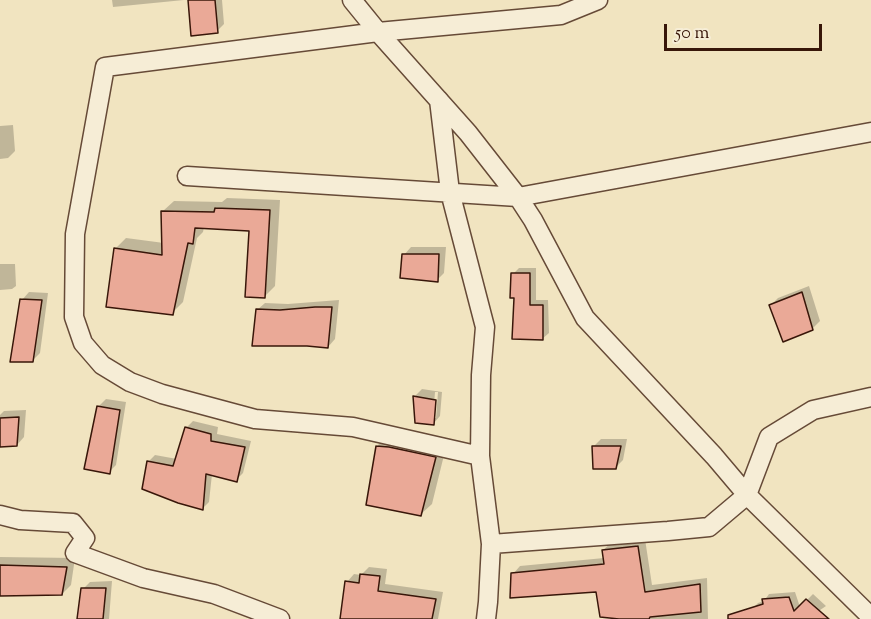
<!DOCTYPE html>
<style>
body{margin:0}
#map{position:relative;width:871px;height:619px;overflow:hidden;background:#f1e4c0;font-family:"Sorts Mill Goudy",serif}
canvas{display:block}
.scale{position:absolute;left:664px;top:24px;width:158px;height:27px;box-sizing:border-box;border:3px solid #381609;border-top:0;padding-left:8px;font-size:18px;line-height:21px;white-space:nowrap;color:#381609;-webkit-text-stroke:4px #f6edd6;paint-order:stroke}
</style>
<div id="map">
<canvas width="871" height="619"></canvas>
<div class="scale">50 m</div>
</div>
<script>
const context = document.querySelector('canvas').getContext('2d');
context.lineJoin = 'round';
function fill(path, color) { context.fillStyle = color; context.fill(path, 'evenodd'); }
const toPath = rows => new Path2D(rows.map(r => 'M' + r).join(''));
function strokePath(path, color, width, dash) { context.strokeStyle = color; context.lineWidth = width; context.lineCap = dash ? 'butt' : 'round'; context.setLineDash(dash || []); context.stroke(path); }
fill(toPath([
 [112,0,184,0,113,7],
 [190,0,222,0,224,24,217,31],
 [13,125,15,151,8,158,0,159,0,126],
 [227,198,280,200,275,286,264,297,250,229,204,227,203,232,197,238,183,302,172,313,115,249,126,238,164,243,163,211,174,201,222,202],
 [411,247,446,247,444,273,437,280,404,255],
 [0,264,15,264,16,286,12,289,0,290],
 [519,268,536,268,536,300,548,300,549,333,542,339,515,297,513,274],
 [809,286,820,321,812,329,770,306,778,298],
 [29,292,48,293,40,353,33,360,22,300],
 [339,300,335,339,328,347,257,310,265,303,288,304],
 [422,389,442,392,440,416,433,424,416,422,415,396],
 [435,392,438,392,436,418,433,418],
 [106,399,126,402,116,465,109,472,98,407],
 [26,410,24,437,17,445,0,445,0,415,4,411],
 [193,421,218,427,217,434,251,441,243,473,236,480,212,474,209,502,202,509,148,462,155,455,177,459,186,428],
 [388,435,446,447,432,504,420,515,377,446],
 [601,439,627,439,623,460,616,467,594,446],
 [645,539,652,585,707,578,708,619,620,619,598,591,513,574,520,566,604,558,603,550,611,543],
 [0,557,75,558,71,585,62,594,0,595],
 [369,567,387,569,385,584,443,592,438,619,356,619,347,582,354,574,361,575],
 [112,581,109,619,79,619,83,589,90,582],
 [795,592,800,607,813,594,826,606,807,619,752,619,752,609,758,603,764,601,769,594]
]), '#0003');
const building = toPath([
 [188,0,215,0,218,33,191,36,188,0],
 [215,208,270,210,265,298,245,297,249,231,195,228,193,244,188,243,173,315,106,307,114,248,162,255,161,211,214,212,215,208],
 [402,254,439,254,438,282,400,278,402,254],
 [511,273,530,273,530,305,543,305,543,340,512,339,514,298,510,298,511,273],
 [802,292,813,330,783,342,769,305,802,292],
 [20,299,42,300,33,362,10,362,20,299],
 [315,307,332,307,328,348,307,346,252,346,256,309,280,310,315,307],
 [413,396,436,400,434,425,415,423,413,396],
 [97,406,120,410,110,474,84,469,97,406],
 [19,417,17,446,0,447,0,418,19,417],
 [185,427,211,434,211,441,245,447,237,482,206,474,203,510,178,503,142,489,147,461,173,466,185,427],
 [376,446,389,447,436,457,421,516,366,505,376,446],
 [592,446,621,446,616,469,593,469,592,446],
 [638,546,645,592,700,584,701,612,650,617,649,619,619,619,600,617,596,592,510,598,511,573,604,564,602,550,638,546],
 [0,565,67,567,62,595,0,596,0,565],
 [360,574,380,576,378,591,436,599,432,619,340,619,345,581,359,583,360,574],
 [81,588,106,588,103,619,77,619,81,588],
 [789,597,794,611,806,599,829,619,728,619,728,615,763,604,762,599,789,597]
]);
fill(building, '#eaa997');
strokePath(building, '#381609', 1.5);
const minor = toPath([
 [352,0,378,32,468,133,518,197,533,220,585,318,714,456,747,495,871,617],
 [439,100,450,192,485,327,481,375,480,456,491,544,488,602,486,619],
 [187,176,518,197,871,132],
 [480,456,353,427,255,419,162,394,130,382,102,365,83,343,74,317,75,234,105,67,378,32,561,15,598,0],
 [0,515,20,520,73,523,85,538,75,553,143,578,214,594,280,619],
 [491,544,668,531,709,527,747,495,769,437,813,410,871,397]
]);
strokePath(minor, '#664a37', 21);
strokePath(minor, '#f6edd6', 18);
</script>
